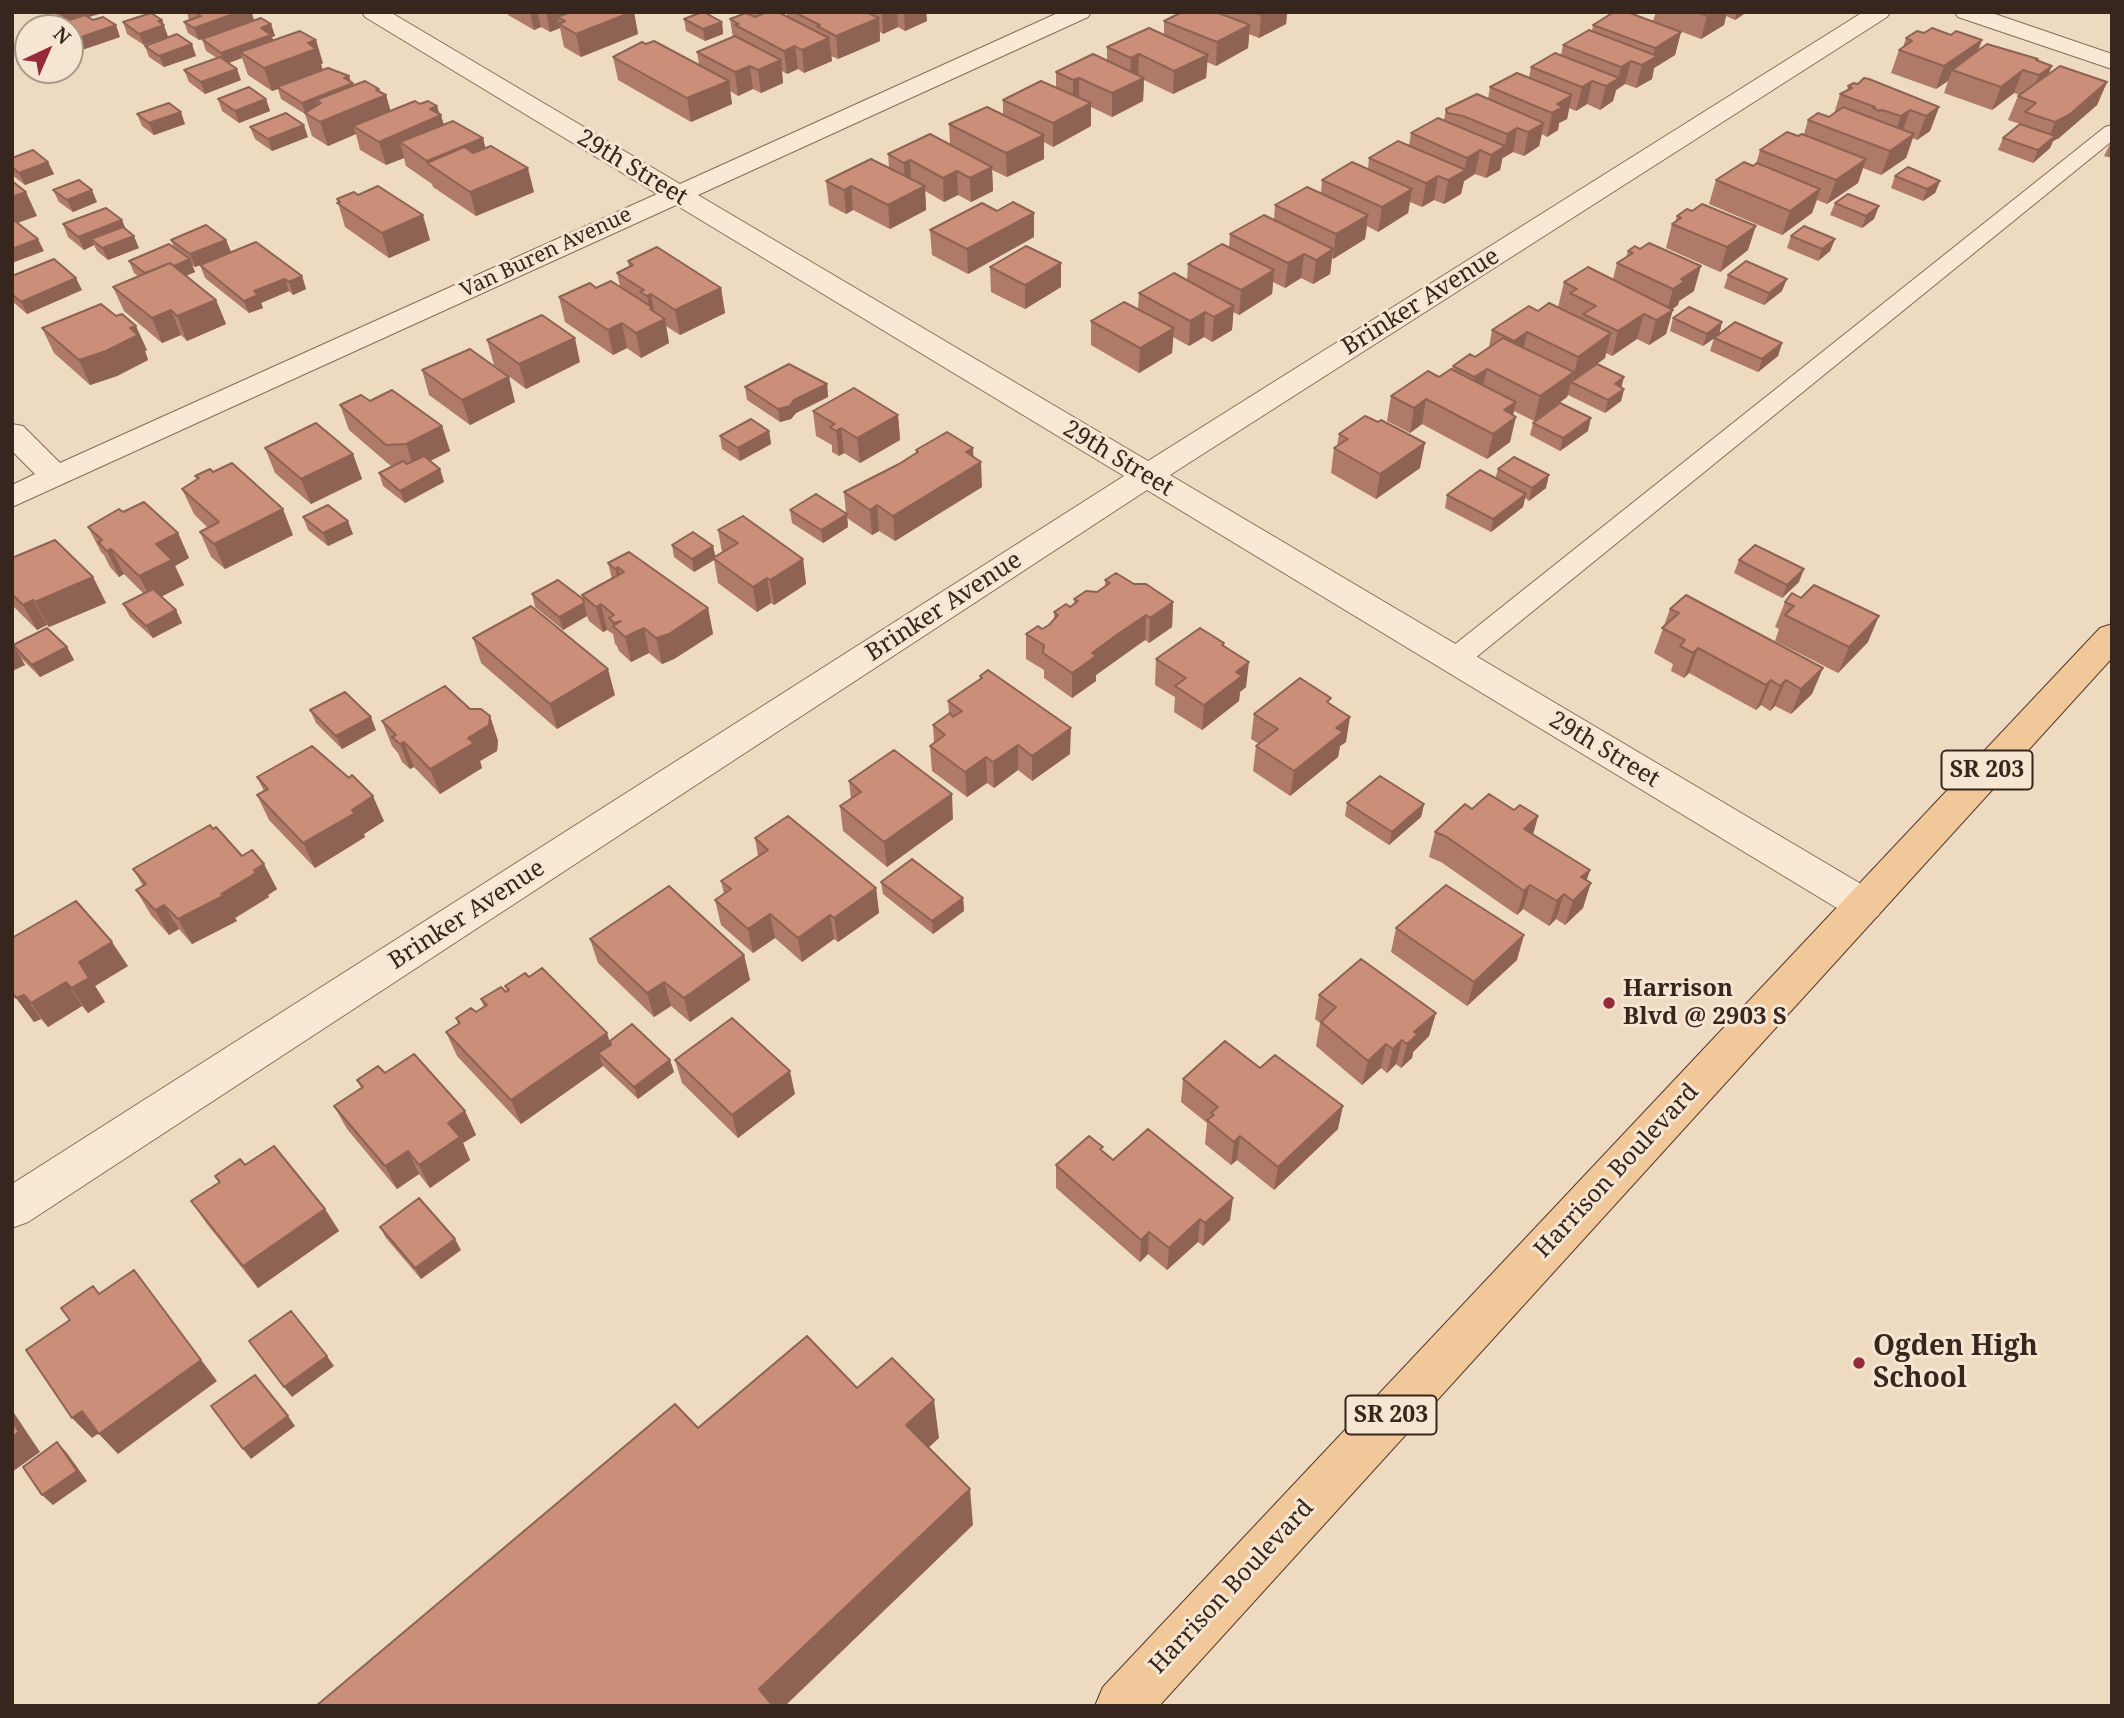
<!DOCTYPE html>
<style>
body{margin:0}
#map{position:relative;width:2124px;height:1718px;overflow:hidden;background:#eddac1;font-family:"Noto Serif",serif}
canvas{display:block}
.frame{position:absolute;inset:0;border:14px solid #36261d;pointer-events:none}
.north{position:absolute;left:14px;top:14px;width:70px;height:70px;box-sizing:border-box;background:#f5e5d1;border:2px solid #a99989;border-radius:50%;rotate:44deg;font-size:19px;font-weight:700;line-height:28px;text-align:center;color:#36261d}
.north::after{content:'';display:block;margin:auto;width:24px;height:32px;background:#952a3b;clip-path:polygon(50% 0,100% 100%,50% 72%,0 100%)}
</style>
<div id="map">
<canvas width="2124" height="1718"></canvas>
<div class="frame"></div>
<div class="north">N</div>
</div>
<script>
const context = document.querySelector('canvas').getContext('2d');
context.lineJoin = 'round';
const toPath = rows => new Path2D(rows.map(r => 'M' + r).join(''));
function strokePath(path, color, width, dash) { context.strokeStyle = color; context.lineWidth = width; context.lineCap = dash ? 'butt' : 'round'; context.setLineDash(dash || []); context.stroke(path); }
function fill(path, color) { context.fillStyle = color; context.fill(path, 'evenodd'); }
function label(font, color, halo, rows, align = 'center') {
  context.font = font + ' "Noto Serif",serif'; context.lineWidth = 6; context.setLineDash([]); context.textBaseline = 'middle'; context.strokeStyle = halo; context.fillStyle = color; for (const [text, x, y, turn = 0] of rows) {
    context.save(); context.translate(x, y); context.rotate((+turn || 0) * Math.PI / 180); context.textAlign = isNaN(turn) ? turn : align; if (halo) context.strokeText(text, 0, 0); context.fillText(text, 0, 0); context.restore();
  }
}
const service = toPath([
 [2112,125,2112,141,1464,667,1454,669,1444,667,1441,660,1444,653,2105,127,2112,125]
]);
const minor = toPath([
 [362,12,390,12,680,184,1060,12,1091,12,1088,17,698,195,1148,461,1863,12,1890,12,1887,17,1170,475,1878,894,1884,905,1878,916,1864,920,1850,916,1147,490,28,1222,12,1228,12,1184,1124,476,676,205,12,507,12,485,35,474,12,451,12,424,23,426,60,463,657,194,365,17,362,12]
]);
const tertiary = toPath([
 [1955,12,1989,12,2112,54,2112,69,1958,17,1955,12]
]);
const primary = toPath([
 [2112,624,2112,658,1159,1706,1095,1706,1103,1687,2100,628,2112,624]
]);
strokePath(service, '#866b59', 2);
strokePath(minor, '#866b59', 2);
strokePath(tertiary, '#866b59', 2);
strokePath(primary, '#543a2d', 2);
fill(service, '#f8e8d4');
fill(minor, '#f8e8d4');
fill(tertiary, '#f8e8d4');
fill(primary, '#f0c899');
fill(toPath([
 [56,12,98,12,99,14,88,17,120,37,70,54,70,28,59,20],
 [187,12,254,12,252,14,254,20,199,40,188,33,184,22,189,20],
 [508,12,634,12,638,34,581,57,564,47,560,28,550,32,541,27,534,30,508,15],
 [750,12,781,12,782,14,787,17,787,12,926,12,927,21,905,31,898,27,883,34,880,32,880,41,838,59,831,56,832,61,804,73,798,69,787,74,782,71,783,83,761,93,753,89,738,96,730,91,732,104,691,122,618,80,613,57,699,65,697,52,733,38,730,19,750,15],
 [1182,12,1287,12,1286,24,1259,38,1249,34,1248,48,1216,66,1207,62,1206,78,1173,94,1144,80,1143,101,1112,117,1091,107,1091,126,1053,147,1044,142,1044,159,1007,177,992,170,993,191,971,202,958,195,944,202,925,191,926,210,890,229,853,210,846,214,829,205,826,181,889,168,888,154,950,145,949,124,1003,115,1003,100,1056,87,1056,72,1107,61,1107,47,1164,35,1164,21],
 [1656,12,1747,12,1735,20,1726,16,1724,25,1701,39,1653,21],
 [684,19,722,22,723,34,705,41,686,31],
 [162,20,168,37,144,45,127,34,123,22],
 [271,24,275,36,272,37,273,40,323,63,321,64,323,70,349,76,351,82,353,85,379,89,380,92,386,95,390,111,420,104,437,106,444,125,483,138,485,148,534,192,476,216,433,187,432,184,406,166,404,158,386,165,360,150,356,134,328,146,312,136,305,114,281,99,278,89,272,91,248,75,242,58,229,63,241,80,205,94,189,82,184,70,217,58,206,51,202,39],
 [1593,25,1681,32,1675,55,1654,68,1652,79,1636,88,1625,84,1616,90,1613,101,1600,110,1587,104,1576,111,1569,108,1567,119,1559,123,1558,130,1547,137,1542,134,1539,146,1524,156,1513,152,1502,158,1500,170,1486,178,1475,174,1464,181,1461,194,1444,204,1434,200,1422,207,1410,202,1408,213,1378,232,1367,226,1365,239,1333,259,1332,258,1330,274,1313,284,1301,278,1285,288,1273,282,1272,294,1239,315,1233,312,1232,330,1212,342,1204,337,1189,346,1173,337,1172,353,1139,373,1091,345,1091,321,1138,309,1139,293,1187,280,1188,264,1229,248,1230,234,1274,220,1275,205,1321,193,1322,180,1368,169,1369,158,1409,145,1411,133,1444,120,1446,109,1488,99,1490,87,1529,78,1531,67,1561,55,1563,45,1592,31],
 [1924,33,1951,35,1982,40,1978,51,2037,61,2052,66,2048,74,2107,82,2097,105,2059,138,2053,141,2050,148,2033,163,1998,150,2003,138,2020,124,2008,120,2018,96,2020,95,2014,93,1992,110,1944,93,1948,81,1936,89,1891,73,1899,50,1903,47,1906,38],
 [145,46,196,56,164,67,149,57],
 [1848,86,1939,107,1930,131,1917,140,1913,138,1906,158,1881,175,1863,168,1858,183,1827,204,1817,200,1812,213,1782,235,1709,204,1716,180,1753,166,1756,164,1760,150,1804,134,1808,120,1829,117,1834,114,1840,94,1847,91],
 [218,99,266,99,270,111,239,123,222,111],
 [137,114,185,124,154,135,142,126],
 [250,127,308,137,272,151,255,139],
 [2112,140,2112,158,2104,156],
 [12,158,48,162,54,174,25,185,12,175],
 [1895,176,1940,181,1935,193,1923,201,1891,188],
 [53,190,97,202,73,212,59,202],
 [337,199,430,240,389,258,345,227],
 [1835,203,1874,219,1862,228,1830,215],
 [997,211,1034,213,1034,237,968,274,932,255,930,230],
 [1677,216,1748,250,1720,272,1666,248,1672,224,1675,222],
 [122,220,125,229,139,248,108,260,97,251,94,245,84,250,68,237,63,224],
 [1791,236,1835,239,1830,251,1818,261,1787,248],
 [171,240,226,240,231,252,195,267,192,265,195,272,186,276,216,300,226,324,187,341,181,335,162,343,124,311,113,287,138,276,134,273,129,261,174,248],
 [1635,246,1694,291,1679,301,1678,305,1672,309,1666,334,1649,345,1637,339,1612,356,1606,353,1605,358,1597,364,1621,387,1624,389,1621,401,1605,413,1568,395,1567,397,1534,421,1514,411,1510,442,1487,459,1422,424,1410,433,1387,421,1391,396,1439,377,1452,369,1453,366,1475,357,1489,347,1492,330,1538,311,1566,311,1558,307,1564,282,1613,279,1617,263,1626,257,1628,251],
 [628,261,721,288,725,313,680,335,666,326,669,343,641,358,627,348,613,355,565,322,559,297,596,288,620,286,617,273,629,267],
 [1061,263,1061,287,1025,309,991,292,990,267],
 [200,265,302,276,306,289,293,295,289,291,261,303,263,308,249,313,205,278],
 [1728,275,1782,291,1764,305,1724,288],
 [12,276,82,290,27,314,12,301],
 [1673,318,1722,322,1719,335,1782,343,1778,356,1758,372,1710,351,1714,338,1717,336,1703,346,1670,331],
 [42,328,147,350,145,351,148,360,117,376,90,385,54,353],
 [487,340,580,362,526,389,494,365],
 [422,370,515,402,470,425,429,395],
 [827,384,828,397,796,413,791,419,780,422,747,400,745,387],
 [370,401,442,426,450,451,430,461,440,469,444,482,405,503,383,486,379,473,392,467,349,430,340,405],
 [813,411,898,415,900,440,860,463,844,453,839,456,832,452,832,445,816,436],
 [1378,422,1420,468,1376,499,1331,473,1334,448,1337,446,1339,434],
 [1533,423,1588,431,1560,451,1530,435],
 [769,431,771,444,740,461,722,449,720,436],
 [265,448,353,454,362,479,311,504,275,473],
 [916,450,974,457,982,487,895,541,879,531,872,535,847,518,848,527,823,543,792,523,790,510,846,513,844,492,899,464,916,454],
 [1498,469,1546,488,1529,501,1525,498,1523,507,1491,532,1445,508,1447,495,1495,479],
 [213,472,293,535,225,569,211,557,200,532,208,528,194,514,182,489,197,479,195,476],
 [123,512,178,533,189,558,175,566,184,585,161,597,176,610,182,623,153,638,130,617,123,604,144,594,124,574,119,577,110,567,104,555,101,552,88,527],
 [303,517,353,534,328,546,308,530],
 [718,530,803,559,806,584,774,605,771,603,757,612,718,583,714,560,694,572,674,557,672,545,713,546,715,556,722,552],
 [12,558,93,577,106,603,49,627,47,625,37,630,12,605],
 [1739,560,1799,582,1782,598,1734,573],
 [608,563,708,608,713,634,674,659,662,664,649,653,631,662,619,651,617,646,615,644,613,634,607,630,603,632,589,621,587,616,563,630,535,607,532,594,583,599,582,595,612,579],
 [1105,580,1134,584,1173,602,1172,627,1149,643,1145,640,1118,659,1096,675,1096,681,1072,698,1044,678,1044,670,1026,659,1026,634,1042,629,1049,625,1054,620,1054,612,1070,607,1074,604,1074,599,1097,592,1105,587],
 [1785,602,1868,642,1838,673,1775,641,1779,629,1775,627],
 [1670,609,1812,694,1791,714,1775,706,1770,711,1761,705,1756,710,1689,673,1684,678,1671,671,1673,664,1654,653],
 [473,638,615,695,557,729,481,663],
 [12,643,14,645,67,647,74,660,40,677,21,658,25,665,12,671],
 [1224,643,1224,647,1246,687,1240,692,1239,701,1202,730,1174,712,1175,697,1155,685,1156,659],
 [980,676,1070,754,1032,781,1018,770,994,788,987,783,967,797,932,771,930,746,934,743,933,725,949,714,948,701,980,679],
 [1330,704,1346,742,1340,746,1338,757,1290,796,1253,771,1256,746,1259,744,1251,739,1254,714],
 [470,709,490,716,498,741,497,751,480,761,482,768,440,794,414,767,410,769,402,762,398,753,392,746,382,721],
 [310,710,376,730,342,749,316,723],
 [257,777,384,821,364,834,365,837,315,868,269,820,257,795,264,791],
 [849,781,953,819,887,867,843,831,840,806,851,799],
 [1347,803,1424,804,1421,817,1389,845,1345,816],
 [1472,809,1514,810,1538,816,1533,835,1590,870,1586,880,1583,908,1565,925,1556,919,1549,926,1523,909,1517,915,1441,862,1429,857,1435,832],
 [755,838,876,888,879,913,838,942,834,939,802,962,775,938,753,953,721,925,715,900,724,894,721,881,758,856],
 [242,856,277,889,268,895,269,897,235,918,237,921,192,944,179,929,169,935,151,915,136,890,143,886,133,869],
 [881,882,963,898,964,911,933,934,883,894],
 [1396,928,1517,960,1467,1006,1391,952],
 [590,939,744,955,750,980,690,1022,671,1006,654,1017,598,963],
 [128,966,95,986,105,1002,88,1013,82,1006,48,1027,41,1019,34,1022,12,992],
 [505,986,610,1041,670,1060,674,1072,638,1099,603,1066,521,1124,457,1056,446,1032,458,1024,456,1018,476,1012,484,1007,481,999,507,991],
 [1319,995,1436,1013,1429,1036,1413,1052,1412,1058,1401,1068,1396,1064,1387,1073,1381,1068,1362,1085,1316,1046,1320,1023,1315,1019],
 [675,1060,795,1094,738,1138,682,1083],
 [385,1073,465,1111,476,1135,463,1143,470,1160,430,1188,419,1174,397,1189,347,1129,334,1106,361,1088,357,1080],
 [1183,1079,1338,1129,1274,1190,1237,1160,1231,1165,1205,1144,1207,1123,1181,1102],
 [1102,1151,1113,1160,1230,1220,1203,1246,1198,1242,1167,1270,1148,1254,1140,1262,1056,1188,1056,1165],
 [245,1165,325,1209,339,1231,258,1288,207,1224,191,1201,219,1183,215,1176],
 [380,1227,461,1250,421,1279,386,1238]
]), '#af7a67');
fill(toPath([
 [60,12,98,12,99,14,65,24],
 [239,12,254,12,252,14,254,20,199,40,194,28],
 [530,12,537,12,541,27,534,30],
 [546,12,600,12,565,21,557,17,560,28,550,32],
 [632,12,634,12,638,34,581,57,576,34],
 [882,12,897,12,898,27,883,34],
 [904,12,926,12,927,21,905,31],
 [1267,12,1287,12,1286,24,1259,38,1261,15],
 [1714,12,1727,12,1724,25,1701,39,1707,16],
 [1737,12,1747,12,1735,20],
 [879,18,880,41,838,59,836,36],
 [162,20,168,37,144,45,139,34,158,21],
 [722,22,723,34,705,41,703,29],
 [271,24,275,36,272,37,275,46,240,52,242,58,225,64,221,53,261,28],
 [116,25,120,37,70,54,70,41],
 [1250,25,1248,48,1216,66,1217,42],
 [1681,32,1675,55,1654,68,1652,79,1636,88,1642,65,1652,59,1655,48],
 [829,38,832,61,804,73,802,50],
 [316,40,323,63,321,64,323,72,277,87,278,89,272,91,264,68,308,43],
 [1982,40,1973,63,1952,70,1948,81,1936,89,1944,66],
 [192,44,196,56,164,67,159,56],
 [795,46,798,69,787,74,784,51],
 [1139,54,1138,78,1130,81,1131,58],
 [1208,55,1206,78,1173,94,1174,71],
 [781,60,783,83,761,93,758,70],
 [1631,61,1625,84,1616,90,1613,101,1600,110,1606,86,1618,78,1621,67],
 [750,66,753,89,738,96,735,72],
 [2052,66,2042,89,2029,99,2039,75],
 [237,69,241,80,205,94,201,82],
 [2023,70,2014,93,1992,110,2001,87],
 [349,76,351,84,353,83,356,95,321,103,316,100,319,109,305,113,302,103],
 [1079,78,1079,101,1073,104,1073,80],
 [1144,78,1143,101,1112,117,1112,93],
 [729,81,732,104,691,122,687,98],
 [1592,81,1587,104,1576,111,1582,87],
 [2107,82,2097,105,2059,138,2053,141,2050,148,2033,163,2038,150,2046,144,2055,122],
 [379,89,381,97,386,95,393,119,353,126,356,134,328,146,320,122],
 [1572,95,1567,119,1559,123,1558,130,1547,137,1552,113,1557,104],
 [266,99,270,111,239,123,235,111],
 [1091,103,1091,126,1053,147,1053,123],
 [437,106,439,116,441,115,448,139,400,142,404,158,386,165,379,142,430,109],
 [1939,107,1930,131,1917,140,1926,116],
 [1910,110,1902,133,1892,140,1901,116],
 [181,112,185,124,154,135,149,123],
 [1544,123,1539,146,1524,156,1528,132],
 [304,125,308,137,272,151,268,139],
 [1517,128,1513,152,1503,158,1507,134],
 [1914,134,1906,158,1881,175,1890,151],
 [1044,135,1044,159,1007,177,1006,153],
 [483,138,489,162,428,164,427,161],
 [1505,146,1500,170,1486,178,1491,155],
 [1480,150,1475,174,1464,181,1461,194,1444,204,1448,180,1464,171,1467,158],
 [1866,159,1858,183,1827,204,1836,180],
 [910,160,911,184,905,187,904,163],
 [48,162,54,174,25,185,19,173],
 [992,167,993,191,971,202,970,178],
 [528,168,534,192,476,216,470,192],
 [957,171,958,195,944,202,943,178],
 [1438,176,1434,200,1422,207,1426,183],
 [1940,181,1935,193,1923,201,1927,189],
 [851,186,853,210,846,214,844,190],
 [925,186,926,210,890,229,888,205],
 [1412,189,1408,213,1378,232,1382,207],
 [1820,189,1812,213,1782,235,1790,211],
 [92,190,97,202,73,212,67,200],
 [26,192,37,216,12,225,12,197],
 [1879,206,1874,219,1862,228,1866,216],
 [1034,213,1034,237,968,274,967,249],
 [423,215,430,240,389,258,382,233],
 [1368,215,1365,239,1333,259,1336,234],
 [122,220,127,232,91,239,94,245,84,250,78,237],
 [1756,226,1748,250,1720,272,1727,247],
 [134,236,139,248,108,260,102,248],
 [38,239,44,251,12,263,12,249],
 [1835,239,1830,251,1818,261,1822,249],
 [226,240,231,252,195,267,190,254],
 [1333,249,1330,274,1313,284,1316,260],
 [1304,254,1301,278,1285,288,1288,263],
 [190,259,195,272,154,289,149,277],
 [1061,263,1061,287,1025,309,1025,285],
 [1701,266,1694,291,1679,301,1678,305,1666,314,1673,289,1681,279],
 [1274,270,1272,294,1239,315,1241,290],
 [302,276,306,289,293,295,289,282],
 [76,278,82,290,27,314,21,302],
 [285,279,289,291,261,303,263,308,249,313,244,301,254,291],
 [1787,279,1782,291,1764,305,1769,293],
 [721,288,725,313,680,335,675,310],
 [651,294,656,323,665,319,669,343,641,358,636,333,652,321,647,296],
 [216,300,226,324,187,341,177,316],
 [1234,306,1232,330,1212,342,1214,317],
 [171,310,181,335,162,343,152,318],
 [1673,310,1666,334,1649,345,1656,320],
 [1205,312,1204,337,1189,346,1190,321],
 [1644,314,1637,339,1612,356,1618,331],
 [1722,322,1719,335,1703,346,1707,334],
 [622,323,627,348,613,355,608,330],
 [136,326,147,350,145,351,148,360,117,376,90,385,79,360,130,328],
 [1174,328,1172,353,1139,373,1140,348],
 [1527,332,1522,356,1509,365,1514,341],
 [1611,333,1605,358,1572,382,1578,357],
 [575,338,580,362,526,389,519,364],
 [1782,343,1778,356,1758,372,1762,359],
 [1487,369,1481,394,1469,402,1474,377],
 [1574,372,1567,397,1534,421,1540,396],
 [509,377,515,402,470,425,462,400],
 [1624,377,1621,389,1615,384],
 [827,384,828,397,796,413,791,419,780,422,778,409],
 [1624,389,1621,401,1605,413,1608,400],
 [1426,399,1422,424,1410,433,1414,408],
 [1516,402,1512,419,1516,417,1510,442,1487,459,1493,434,1504,410],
 [898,415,900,440,860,463,857,438],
 [1591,418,1588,431,1560,451,1563,438],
 [442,426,450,451,414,469,406,444],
 [841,428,844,453,839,456,836,431],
 [769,431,771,444,740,461,738,448],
 [1425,443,1420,468,1376,499,1380,474],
 [973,448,974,466,981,462,982,487,895,541,893,516,966,452],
 [353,454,362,479,311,504,301,479],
 [440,469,444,482,405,503,400,491],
 [1549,475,1546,488,1529,501,1532,488],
 [1526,494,1523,507,1491,532,1493,519],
 [877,505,879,531,872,535,870,510],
 [283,509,293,535,225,569,214,544],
 [847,514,848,527,823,543,821,530],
 [348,521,353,534,328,546,323,533],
 [178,533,189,558,175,566,184,585,152,601,139,576,156,544],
 [713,546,716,559,713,558,714,560,694,572,692,559],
 [111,549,124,574,119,577,107,551],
 [803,559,806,584,774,605,770,580],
 [618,567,624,592,621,594,615,569],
 [1804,569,1799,582,1782,598,1787,585],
 [93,577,106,603,49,627,35,602],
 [767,578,771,603,757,612,753,587],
 [33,600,47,625,37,630,23,605],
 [1173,602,1172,627,1149,643,1150,618],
 [584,603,587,616,563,630,559,617],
 [601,604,607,630,603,632,596,607],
 [708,608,713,634,674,659,662,664,656,638],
 [176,610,182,623,153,638,146,626],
 [1146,615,1145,640,1096,675,1096,681,1072,698,1072,673,1092,653],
 [1879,616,1868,642,1838,673,1849,647],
 [644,628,649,653,631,662,625,637],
 [12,643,25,665,12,671],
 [67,647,74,660,40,677,32,665],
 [1698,648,1689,673,1684,678,1693,653],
 [1249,662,1246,687,1240,692,1239,701,1202,730,1204,705,1236,672],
 [1823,668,1812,694,1791,714,1801,689],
 [608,669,615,695,557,729,550,704],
 [1771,680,1761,705,1756,710,1766,685],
 [1786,680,1775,706,1770,711,1780,686],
 [490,716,498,741,497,751,480,761,482,768,440,794,430,769],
 [371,717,376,730,342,749,336,736],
 [1350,717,1346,742,1340,746,1338,757,1290,796,1294,771,1336,728],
 [1071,728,1070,754,1032,781,1032,756],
 [404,742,414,767,410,769,400,744],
 [1018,745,1018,770,994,788,993,762],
 [986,757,987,783,967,797,965,772],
 [952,794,953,819,887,867,884,842],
 [373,796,384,821,364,834,365,837,315,868,303,843],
 [1424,804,1421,817,1389,845,1392,832],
 [1538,816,1531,841,1524,829],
 [264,864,277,889,268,895,269,897,235,918,237,921,192,944,178,919,221,894],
 [1590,870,1583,892,1591,883,1583,908,1565,925,1581,877],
 [1530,885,1523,909,1517,915,1524,891],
 [876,888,879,913,838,942,834,918],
 [1564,894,1556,919,1549,926,1557,901],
 [963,898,964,911,933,934,932,921],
 [164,905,179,929,169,935,155,910],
 [770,914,775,938,753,953,748,929],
 [830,915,834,939,802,962,798,938],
 [1524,935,1517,960,1467,1006,1474,982],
 [112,942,128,966,95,986,105,1002,88,1013,71,988,79,962],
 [744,955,750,980,690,1022,684,998],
 [66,982,82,1006,48,1027,31,1003],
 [664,982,671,1006,654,1017,647,993],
 [24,995,41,1019,34,1022,16,998],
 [1436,1013,1429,1036,1413,1052,1412,1058,1401,1068,1407,1044,1414,1032],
 [607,1033,615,1057,598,1053,603,1066,521,1124,511,1100],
 [1402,1040,1396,1064,1387,1073,1393,1049],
 [1386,1044,1381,1068,1362,1085,1368,1061],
 [670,1060,674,1072,638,1099,634,1087],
 [790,1071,795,1094,738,1138,732,1115],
 [1343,1106,1338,1129,1274,1190,1278,1167],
 [465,1111,476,1135,463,1143,470,1160,430,1188,419,1165,448,1123],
 [1240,1136,1237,1160,1231,1165,1234,1142],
 [408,1151,419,1174,397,1189,385,1166],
 [1233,1198,1230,1220,1203,1246,1205,1223],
 [325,1209,339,1231,258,1288,243,1266],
 [1200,1219,1198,1242,1167,1270,1169,1248],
 [1149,1232,1148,1254,1140,1262,1141,1240],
 [455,1239,461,1250,421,1279,415,1268],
 [134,1270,217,1381,118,1454,99,1434],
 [327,1356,334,1366,292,1397,284,1387],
 [934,1400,939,1438,912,1463,906,1425],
 [12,1410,40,1452,12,1472],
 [82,1411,102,1431,92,1438,72,1418],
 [288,1416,295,1426,251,1459,243,1449],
 [57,1442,67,1453,87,1481,53,1505,42,1495],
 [970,1489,973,1525,785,1706,765,1706,759,1689]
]), '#8e6354');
const building = toPath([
 [194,12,239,12,194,28,184,22,201,16,194,12],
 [571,12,632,12,576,34,559,24,565,21,557,17,571,12],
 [702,12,704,12,722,22,703,29,684,19,702,12],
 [767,12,778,12,829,38,802,50,795,46,784,51,735,25,739,24,730,19,746,13,755,17,767,12],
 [794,12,866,12,879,18,836,36,817,26,820,25,794,12],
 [1182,12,1216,12,1250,25,1217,42,1164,21,1182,12],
 [1254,12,1267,12,1261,15,1254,12],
 [1614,12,1627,12,1681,32,1655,48,1593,25,1614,12],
 [1697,12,1714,12,1707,16,1697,12],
 [151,13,162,20,158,21,164,25,139,34,123,22,151,13],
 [85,15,93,20,103,17,116,25,70,41,70,28,45,28,85,15],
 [261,18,271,24,261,28,271,35,221,53,202,39,261,18],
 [1149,28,1208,55,1174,71,1139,54,1131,58,1107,47,1149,28],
 [1932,28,1951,35,1956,31,1982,40,1944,66,1899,50,1912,41,1906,38,1917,31,1924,33,1932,28],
 [1589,30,1657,56,1642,65,1631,61,1621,67,1563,45,1589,30],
 [300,31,316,40,308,43,316,49,264,68,240,52,300,31],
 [177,34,192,44,159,56,145,46,177,34],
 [735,36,781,60,758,70,750,66,735,72,697,52,735,36],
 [654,41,729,81,687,98,613,57,642,42,646,44,654,41],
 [1987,44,2038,59,2036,60,2052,66,2039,75,2023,70,2001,87,1952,70,1987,44],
 [1555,53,1619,78,1606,86,1592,81,1582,87,1531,67,1555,53],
 [1093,54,1144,78,1112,93,1079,78,1073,80,1056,72,1093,54],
 [220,57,237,69,201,82,184,70,220,57],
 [2060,66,2107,82,2069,115,2055,122,2025,112,2036,103,2018,96,2060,66],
 [328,68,349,76,344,78,353,83,302,103,277,87,328,68],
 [1517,73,1572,95,1557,104,1563,107,1552,113,1490,87,1517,73],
 [1864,78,1869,79,1939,107,1926,116,1910,110,1901,116,1882,110,1880,111,1873,108,1875,107,1840,94,1852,88,1848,86,1854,83,1858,84,1864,78],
 [365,81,379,89,376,90,386,95,320,122,305,113,321,103,316,100,365,81],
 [1041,81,1091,103,1053,123,1003,100,1041,81],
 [249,87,266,99,235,111,218,99,249,87],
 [1477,94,1544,123,1528,132,1517,128,1507,134,1463,116,1447,113,1446,109,1477,94],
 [415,101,420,104,428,101,437,106,430,109,441,115,379,142,353,126,415,101],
 [169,103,181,112,149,123,137,114,169,103],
 [987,107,1044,135,1006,153,949,124,987,107],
 [1843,107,1914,134,1890,151,1808,120,1818,113,1829,117,1843,107],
 [286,113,304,125,268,139,250,127,286,113],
 [1438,118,1505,146,1491,155,1480,150,1467,158,1411,133,1438,118],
 [453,121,483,138,427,161,400,142,453,121],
 [2020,124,2055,136,2038,150,2003,138,2020,124],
 [1787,132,1798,136,1802,134,1866,159,1836,180,1760,150,1787,132],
 [930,134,992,167,970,178,957,171,943,178,910,160,904,163,888,154,930,134],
 [1398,141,1466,170,1448,180,1438,176,1426,183,1369,158,1398,141],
 [491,146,528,168,470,192,427,163,464,147,473,153,491,146],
 [33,150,48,162,19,173,12,167,12,158,33,150],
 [871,159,925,186,888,205,851,186,844,190,826,181,871,159],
 [1352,162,1412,189,1382,207,1322,180,1352,162],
 [1744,162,1753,166,1757,163,1820,189,1790,211,1716,180,1744,162],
 [1908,167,1940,181,1927,189,1895,176,1908,167],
 [79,180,92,190,67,200,53,190,79,180],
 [12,181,26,192,12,197,12,181],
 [378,186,423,215,382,233,337,203,340,202,337,199,354,192,358,195,378,186],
 [1307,187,1368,215,1336,234,1275,205,1307,187],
 [1848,194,1879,206,1866,216,1835,203,1848,194],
 [1013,202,1034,213,967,249,930,230,982,203,997,211,1013,202],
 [1702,204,1756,226,1727,247,1672,224,1681,218,1677,216,1687,209,1692,211,1702,204],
 [106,208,122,220,78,237,63,224,106,208],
 [1264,215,1333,249,1316,260,1304,254,1288,263,1230,234,1264,215],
 [15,221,38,239,12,249,12,222,15,221],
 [206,225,226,240,190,254,171,240,206,225],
 [1804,226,1835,239,1822,249,1791,236,1804,226],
 [123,227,134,236,102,248,91,239,123,227],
 [256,242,302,276,289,282,285,279,254,291,258,295,244,301,200,265,256,242],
 [1649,243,1701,266,1681,279,1685,281,1673,289,1617,263,1633,253,1628,251,1635,246,1640,249,1649,243],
 [169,244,190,259,174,266,170,263,145,273,129,261,169,244],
 [1222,244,1274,270,1241,290,1188,264,1222,244],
 [1026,246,1061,263,1025,285,990,267,1026,246],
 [657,247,721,288,675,310,651,294,647,296,640,292,644,290,617,273,633,265,628,261,657,247],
 [54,259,76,278,21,302,12,294,12,276,54,259],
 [1746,261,1787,279,1769,293,1728,275,1746,261],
 [170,263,216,300,177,316,171,310,152,318,113,287,170,263],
 [1588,267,1673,310,1656,320,1644,314,1618,331,1583,314,1596,306,1570,293,1577,289,1564,282,1588,267],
 [1174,273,1234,306,1214,317,1205,312,1190,321,1139,293,1174,273],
 [611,281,653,308,650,309,665,319,636,333,622,323,608,330,559,297,590,283,596,288,611,281],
 [1124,302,1174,328,1140,348,1091,321,1124,302],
 [1549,303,1611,333,1578,357,1527,332,1514,341,1492,330,1529,306,1538,311,1549,303],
 [101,304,116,316,122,314,136,326,130,328,138,335,106,351,79,360,42,328,101,304],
 [1689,307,1722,322,1707,334,1673,318,1689,307],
 [542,315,575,338,519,364,487,340,542,315],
 [1735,322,1782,343,1762,359,1714,338,1735,322],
 [1503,338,1574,372,1540,396,1487,369,1474,377,1453,366,1470,354,1475,357,1503,338],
 [470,349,509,377,462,400,422,370,470,349],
 [789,364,827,384,794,400,790,406,778,409,745,387,789,364],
 [1597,364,1624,377,1615,384,1624,389,1608,400,1571,382,1597,364],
 [1451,369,1516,402,1504,410,1516,417,1493,434,1426,399,1414,408,1391,396,1428,371,1439,377,1451,369],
 [854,388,898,415,857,438,841,428,836,431,830,427,835,424,813,411,854,388],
 [392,390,442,426,406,444,386,445,340,405,361,395,370,401,392,390],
 [1560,403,1591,418,1563,438,1533,423,1560,403],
 [1365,416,1378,422,1381,420,1425,443,1380,474,1334,448,1348,439,1339,434,1365,416],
 [751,419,769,431,738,448,720,436,751,419],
 [316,423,353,454,301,479,265,448,316,423],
 [947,432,973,448,966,452,981,462,893,516,877,505,870,510,844,492,899,464,918,452,916,450,947,432],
 [424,456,440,469,400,491,379,473,403,461,407,464,424,456],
 [1514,457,1549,475,1532,488,1498,469,1514,457],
 [232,463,283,509,214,544,200,532,219,522,182,489,199,478,195,476,210,469,213,472,232,463],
 [1480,470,1526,494,1493,519,1447,495,1480,470],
 [816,494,847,514,821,530,790,510,816,494],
 [144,502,178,533,156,544,172,560,139,576,111,549,107,551,98,542,102,540,88,527,119,509,123,512,144,502],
 [328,505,348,521,323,533,303,517,328,505],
 [743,516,803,559,770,580,767,578,753,587,713,558,738,543,718,530,743,516],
 [693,532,713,546,692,559,672,545,693,532],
 [55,540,93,577,35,602,33,600,23,605,12,594,12,558,55,540],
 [1755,545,1804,569,1787,585,1739,560,1755,545],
 [629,552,708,608,669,634,656,638,644,628,625,637,613,626,621,621,614,623,609,618,614,615,601,604,596,607,582,595,624,572,618,567,615,569,608,563,629,552],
 [1116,573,1134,584,1146,584,1173,602,1150,618,1146,615,1118,634,1092,653,1096,656,1072,673,1043,653,1044,645,1026,634,1038,626,1042,629,1049,625,1058,615,1054,612,1066,604,1070,607,1078,601,1074,599,1086,591,1097,592,1110,583,1105,580,1116,573],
 [558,580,583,599,584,603,559,617,532,594,558,580],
 [1814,585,1879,616,1849,647,1785,615,1794,606,1785,602,1792,593,1801,598,1814,585],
 [153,589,176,610,146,626,123,604,153,589],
 [1686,595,1823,668,1801,689,1786,680,1780,686,1771,680,1766,685,1698,648,1693,653,1680,646,1685,640,1662,628,1679,613,1670,609,1686,595],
 [531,606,608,669,550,704,473,638,531,606],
 [47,628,67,647,32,665,13,645,47,628],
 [1200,628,1224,643,1222,645,1249,662,1236,672,1242,676,1204,705,1175,686,1186,678,1156,659,1200,628],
 [988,670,1071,728,1032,756,1018,745,993,762,986,757,965,772,930,746,945,735,933,725,950,713,953,717,962,711,948,701,982,678,980,676,988,670],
 [1300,678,1331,698,1327,702,1350,717,1336,728,1343,732,1294,771,1256,746,1278,729,1254,714,1300,678],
 [445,686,470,709,481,709,490,716,489,725,468,738,474,743,430,769,404,742,400,744,392,737,396,735,382,721,445,686],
 [345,692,371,717,336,736,310,710,345,692],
 [312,746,349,778,352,775,373,796,352,810,355,813,303,843,257,795,268,789,257,777,312,746],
 [894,750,952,794,884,842,840,806,861,792,849,781,894,750],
 [1380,776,1424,804,1392,832,1347,803,1380,776],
 [1489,794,1514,810,1520,805,1538,816,1524,829,1590,870,1581,877,1591,883,1573,901,1564,894,1557,901,1530,885,1524,891,1447,837,1435,832,1465,804,1472,809,1489,794],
 [788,816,876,888,834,918,830,915,798,938,770,914,748,929,715,900,731,889,721,881,768,850,755,838,788,816],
 [210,825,213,829,216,827,242,856,252,850,264,864,254,870,256,873,221,894,223,896,178,919,164,905,155,910,136,890,146,884,133,869,210,825],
 [912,859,963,898,932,921,881,882,912,859],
 [1446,885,1524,935,1474,982,1396,928,1446,885],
 [669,886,744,955,684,998,664,982,647,993,590,939,669,886],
 [76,901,112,942,79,962,89,978,71,988,66,982,31,1003,24,995,16,998,12,992,12,938,76,901],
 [1361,959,1436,1013,1414,1032,1418,1034,1407,1044,1402,1040,1393,1049,1386,1044,1368,1061,1321,1022,1336,1007,1319,995,1361,959],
 [542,968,607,1033,511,1100,446,1032,460,1023,456,1018,471,1008,476,1012,487,1005,481,999,501,987,506,992,509,990,505,986,525,973,529,977,542,968],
 [732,1018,790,1071,732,1115,675,1060,732,1018],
 [632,1024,670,1060,634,1087,598,1053,611,1045,610,1041,632,1024],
 [1225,1041,1260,1068,1275,1055,1343,1106,1278,1167,1240,1136,1234,1142,1207,1120,1214,1115,1211,1113,1218,1107,1183,1079,1225,1041],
 [414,1054,465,1111,448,1123,460,1137,419,1165,408,1151,385,1166,334,1106,363,1087,357,1080,378,1066,385,1073,414,1054],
 [1148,1129,1233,1198,1205,1223,1200,1219,1169,1248,1149,1232,1141,1240,1056,1165,1089,1136,1103,1147,1100,1149,1113,1160,1148,1129],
 [274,1146,325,1209,243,1266,191,1201,220,1182,215,1176,240,1159,245,1165,274,1146],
 [419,1198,455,1239,415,1268,380,1227,419,1198],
 [134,1270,201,1360,99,1434,82,1411,72,1418,26,1350,70,1320,61,1308,93,1286,99,1294,134,1270],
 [291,1311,327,1356,284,1387,249,1341,291,1311],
 [807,1336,857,1388,892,1358,934,1400,906,1425,970,1489,759,1689,773,1706,316,1706,675,1404,698,1428,807,1336],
 [255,1375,288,1416,243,1449,211,1406,255,1375],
 [12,1421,19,1432,12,1437,12,1421],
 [57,1442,77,1471,42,1495,23,1467,57,1442]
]);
fill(building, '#cb8e78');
strokePath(building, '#8e6354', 2);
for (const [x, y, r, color] of [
 [1609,1003,7,"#952a3b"],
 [1859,1363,7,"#952a3b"]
]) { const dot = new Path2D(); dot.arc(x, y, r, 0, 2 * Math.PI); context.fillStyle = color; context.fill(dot); strokePath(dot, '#f5e5d1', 2.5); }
label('21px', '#36261d', '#f5e5d1', [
 ["Van Buren Avenue",546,253,-25]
]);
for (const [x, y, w] of [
 [1987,770,91],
 [1391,1415,91]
]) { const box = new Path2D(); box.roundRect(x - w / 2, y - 19.5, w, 39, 5); context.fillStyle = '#f5e5d1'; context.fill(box); strokePath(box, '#36261d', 2); }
label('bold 23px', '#36261d', null, [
 ["SR 203",1987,770],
 ["SR 203",1391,1415]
]);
label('24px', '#36261d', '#f5e5d1', [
 ["29th Street",632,168,31],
 ["Brinker Avenue",1421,302,-32],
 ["29th Street",1118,459,31],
 ["Brinker Avenue",944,607,-33],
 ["29th Street",1604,750,31],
 ["Brinker Avenue",467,915,-33],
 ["Harrison Boulevard",1617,1171,-47],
 ["Harrison Boulevard",1232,1587,-47]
]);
label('bold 24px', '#36261d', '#f5e5d1', [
 ["Harrison",1623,989],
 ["Blvd @ 2903 S",1623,1017]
], 'left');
label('bold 28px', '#36261d', '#f5e5d1', [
 ["Ogden High",1873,1347],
 ["School",1873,1379]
], 'left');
</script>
